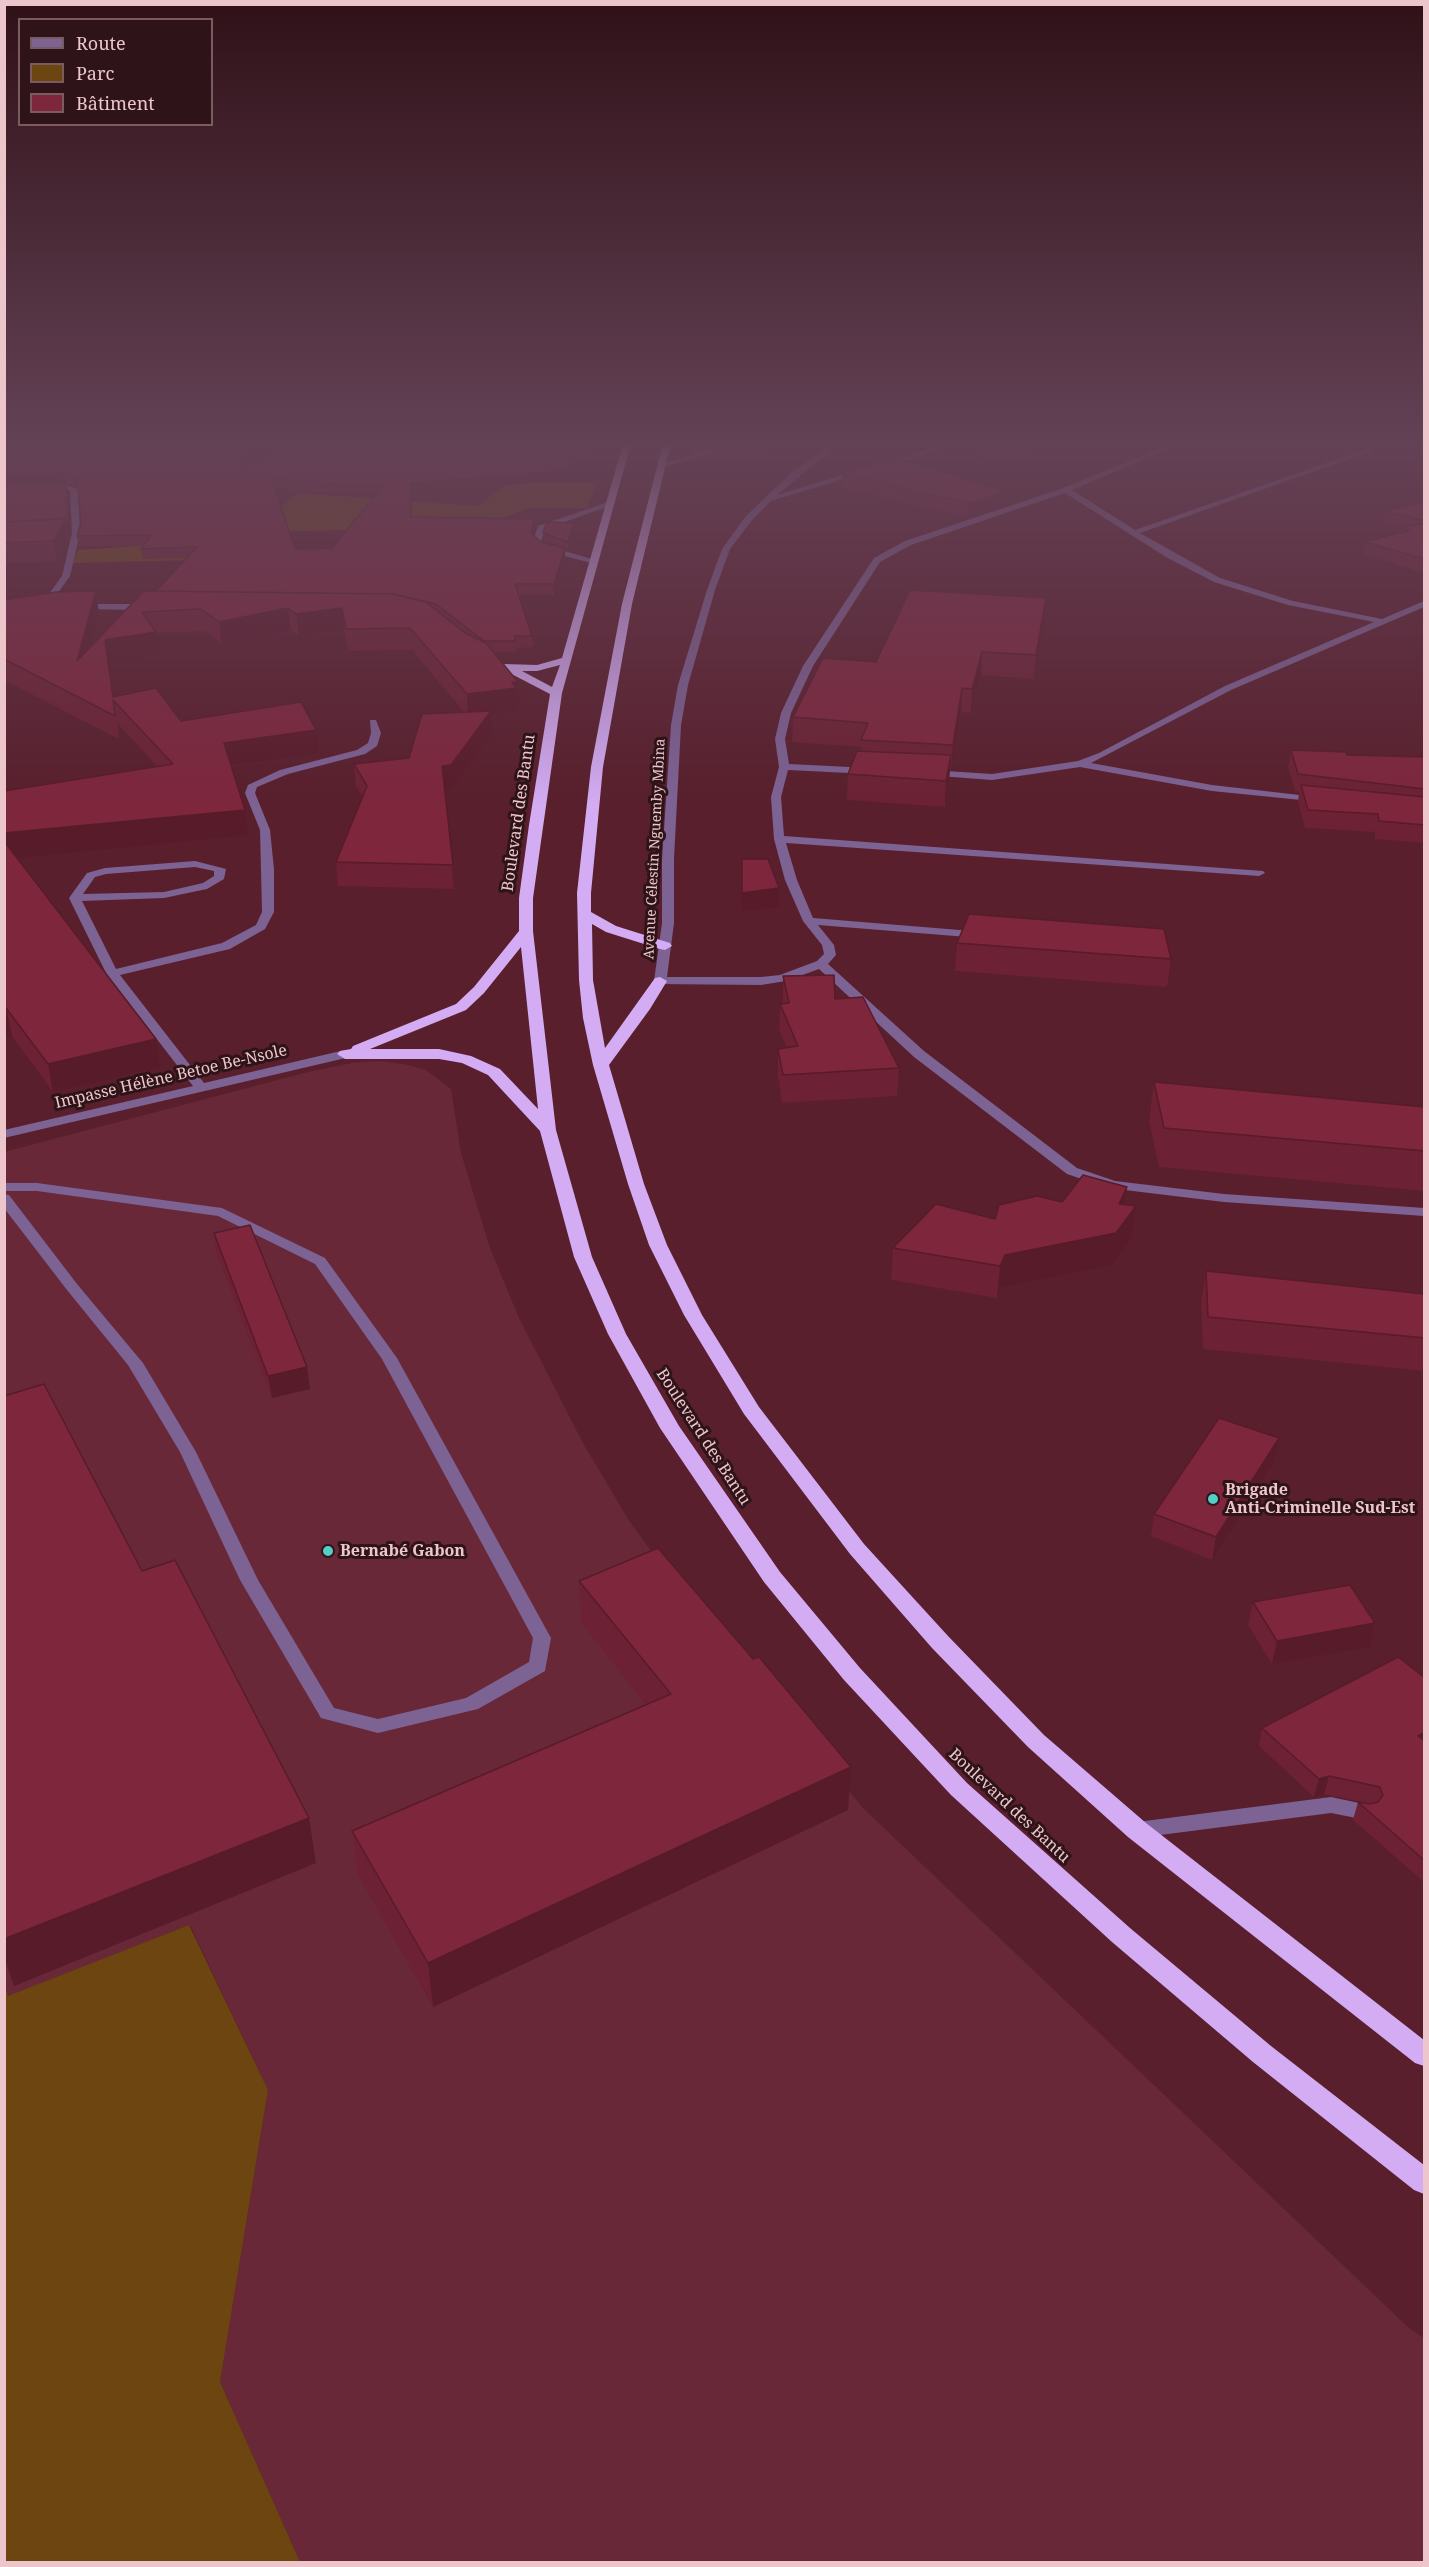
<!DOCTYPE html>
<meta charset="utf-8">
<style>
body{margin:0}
#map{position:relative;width:1429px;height:2567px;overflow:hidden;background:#591f2c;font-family:"Noto Serif",serif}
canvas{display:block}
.frame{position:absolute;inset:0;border:6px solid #ecc6cb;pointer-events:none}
.legend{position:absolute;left:18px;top:18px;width:195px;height:108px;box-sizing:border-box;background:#2e1419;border:2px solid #7a5b60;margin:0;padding:8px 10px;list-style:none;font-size:18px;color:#ecc6cb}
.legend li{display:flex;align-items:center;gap:12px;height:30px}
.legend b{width:30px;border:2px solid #7a5b60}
</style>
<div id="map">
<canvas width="1429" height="2567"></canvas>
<div class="frame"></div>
<ul class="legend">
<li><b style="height:8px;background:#7d6294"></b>Route</li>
<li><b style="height:16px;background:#6d4510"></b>Parc</li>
<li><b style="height:16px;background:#7d263c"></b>Bâtiment</li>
</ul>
</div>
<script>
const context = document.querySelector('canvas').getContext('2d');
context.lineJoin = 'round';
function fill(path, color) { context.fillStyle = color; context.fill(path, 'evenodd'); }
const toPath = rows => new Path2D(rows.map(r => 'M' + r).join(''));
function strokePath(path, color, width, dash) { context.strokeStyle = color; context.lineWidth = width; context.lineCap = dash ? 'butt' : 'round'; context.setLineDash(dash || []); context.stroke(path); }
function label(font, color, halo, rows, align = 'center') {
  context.font = font + ' "Noto Serif",serif'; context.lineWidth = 6; context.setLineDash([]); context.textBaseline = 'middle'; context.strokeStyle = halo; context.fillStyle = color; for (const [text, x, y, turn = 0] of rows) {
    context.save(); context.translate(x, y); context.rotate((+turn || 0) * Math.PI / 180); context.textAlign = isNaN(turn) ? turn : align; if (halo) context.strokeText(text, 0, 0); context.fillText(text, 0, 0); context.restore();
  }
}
fill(toPath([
 [694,447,764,447,763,459,692,458],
 [379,1061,404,1064,426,1070,451,1089,461,1153,490,1248,519,1318,583,1443,628,1519,675,1584,863,1808,1409,2328,1424,2338,1424,2562,300,2562,220,2382,268,2090,190,1925,7,1997,5,1988,4,1152,308,1072,352,1063]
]), '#682837');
fill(toPath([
 [508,483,596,483,587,508,530,508,488,523,458,528,231,532,194,560,72,563,78,550,154,545,277,509,299,493,478,506],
 [189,1925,268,2090,220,2382,300,2562,5,2562,5,1988,8,1996]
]), '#6d4510');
fill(toPath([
 [719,447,730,447,665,467,658,465,719,447],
 [827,447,835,447,777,495,859,470,866,472,771,501,752,520,730,549,715,590,688,685,681,725,674,859,674,923,667,977,761,977,780,975,817,961,824,954,822,945,803,921,785,880,774,839,771,797,779,767,775,739,781,713,803,666,874,558,905,541,1063,488,1164,447,1173,447,1072,490,1135,530,1372,447,1372,451,1140,533,1220,578,1293,601,1382,619,1424,601,1424,607,1231,690,1091,763,1212,785,1317,797,1322,800,1321,802,1212,791,1080,767,992,780,926,775,926,771,930,770,992,774,1078,761,1099,753,1225,686,1374,622,1288,605,1214,582,1166,557,1065,493,911,545,880,562,813,666,791,713,785,739,789,764,870,768,875,771,870,774,788,770,781,797,784,836,1263,871,1265,873,1259,876,786,843,797,880,813,918,984,932,986,934,980,938,818,925,834,945,836,955,828,964,924,1051,1077,1168,1115,1181,1224,1194,1424,1208,1424,1216,1224,1202,1108,1188,1067,1174,914,1057,819,969,786,981,761,985,656,984,654,981,662,923,662,859,671,725,678,685,707,590,722,549,746,516,790,474,827,447],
 [936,447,946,447,888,467,881,465,936,447],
 [65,485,78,489,80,533,70,576,45,611,42,612,38,609,62,576,72,533,70,490,4,492,4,488,65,485],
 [608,502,615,504,545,529,541,541,548,546,595,560,595,564,542,550,533,542,538,526,608,502],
 [79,604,148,604,152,607,148,610,76,609,75,607,79,604],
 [370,720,376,720,381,733,377,746,365,754,288,774,257,787,255,793,270,830,274,869,274,912,265,929,230,949,120,975,204,1083,345,1050,350,1051,351,1054,350,1057,4,1138,4,1130,193,1086,106,973,69,898,87,873,105,868,195,861,226,869,224,879,207,889,164,898,82,901,116,969,222,943,256,925,262,912,260,830,245,793,248,785,280,770,357,750,368,743,371,733,370,720],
 [195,867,214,871,214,876,203,883,164,892,83,894,95,877,106,874,195,867],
 [4,1183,37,1183,222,1208,325,1258,397,1358,551,1638,545,1671,478,1709,378,1733,321,1718,240,1580,180,1452,128,1365,67,1290,4,1208,4,1194,9,1195,77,1284,143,1363,196,1452,258,1580,334,1708,378,1719,466,1698,529,1662,533,1638,382,1359,315,1264,218,1216,37,1191,4,1191,4,1183],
 [1331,1797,1373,1806,1376,1812,1373,1818,1366,1820,1331,1813,1137,1838,1130,1836,1127,1830,1130,1824,1137,1822,1331,1797]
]), '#7d6294');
fill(toPath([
 [622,447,630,447,562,693,533,898,533,931,556,1130,592,1257,626,1334,679,1426,780,1572,860,1668,967,1783,1130,1928,1271,2046,1424,2165,1424,2194,1414,2190,1253,2062,1112,1942,951,1795,844,1680,764,1582,660,1428,608,1334,574,1257,540,1131,488,1075,462,1063,439,1059,345,1059,337,1054,340,1051,351,1049,353,1046,456,1004,474,987,519,931,519,898,529,825,550,694,498,667,504,664,537,665,562,658,622,447],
 [560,665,552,687,522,671,537,671,560,665],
 [521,947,538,1109,500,1069,471,1056,439,1049,370,1049,466,1010,484,993,521,947],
 [662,447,670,447,632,604,603,767,591,893,591,912,616,926,670,943,672,946,665,950,660,949,606,932,592,924,593,980,605,1048,655,978,660,977,667,981,650,1009,609,1065,644,1184,667,1245,702,1315,759,1407,864,1544,948,1636,1044,1735,1146,1823,1424,2040,1424,2066,1415,2063,1128,1837,1028,1747,932,1648,850,1554,744,1414,684,1315,649,1245,628,1184,593,1065,583,1018,579,980,577,893,591,767,622,604,662,447]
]), '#d3acf4');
fill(toPath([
 [4,447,247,447,247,466,567,480,410,493,411,517,535,529,533,535,541,542,562,547,544,540,543,533,574,530,568,550,565,548,565,558,554,595,518,595,532,636,533,647,516,648,516,652,494,652,518,682,520,704,517,705,518,710,491,714,493,733,453,788,444,788,454,889,338,886,336,862,363,797,356,786,354,764,409,758,464,712,412,650,348,651,344,629,299,636,291,630,222,644,204,631,156,633,160,654,109,662,114,697,181,721,319,754,231,766,248,835,17,857,160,1067,53,1092,12,1036,4,1037,4,791,157,766,117,723,119,739,4,680,4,587,19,588,21,598,99,613,90,647,156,591,186,558,143,559,141,549,144,546,79,546,77,536,81,523,78,487,66,483,68,492,70,529,67,529,68,538,57,562,4,563],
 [275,487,314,492,375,495,332,548,295,549],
 [721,447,761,447,760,453,721,452],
 [843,474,1002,504,1001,506,968,517,842,488],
 [1425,502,1425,573,1363,555,1365,542,1400,533,1401,528,1382,523,1384,511],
 [1046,598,1044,621,1034,679,981,675,971,713,961,712,951,770,950,770,949,780,945,807,847,800,848,774,861,751,861,747,792,742,793,717,876,662],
 [1291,750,1347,755,1425,757,1425,843,1375,839,1375,832,1305,828,1298,802,1299,792,1295,791,1288,767],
 [957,943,1171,959,1167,987,955,971],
 [783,976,835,999,899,1068,897,1096,782,1103,778,1076,778,1049,787,1048,779,1030,780,1004,783,1003],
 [1154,1082,1425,1107,1425,1191,1159,1167,1149,1121],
 [1127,1187,1125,1204,1136,1206,1132,1237,1112,1265,1002,1287,997,1298,891,1280,893,1248,995,1219],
 [214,1233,310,1389,272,1398,217,1254],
 [1206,1271,1425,1294,1425,1371,1203,1349,1201,1302],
 [4,1396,142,1571,316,1863,14,1986,4,1960],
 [1279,1438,1274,1461,1212,1560,1151,1536,1154,1514],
 [579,1581,848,1810,433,2007,358,1875,352,1831,646,1705,582,1623],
 [1253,1602,1375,1623,1370,1647,1272,1664,1248,1625],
 [1425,1678,1425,1883,1353,1820,1358,1802,1371,1804,1324,1794,1314,1797,1259,1746,1262,1728]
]), '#6c2134');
fill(toPath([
 [246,447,247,447,246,476,245,467],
 [582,447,588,447,567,480,410,493,411,527,410,483],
 [1000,447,1039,447,975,466,976,454],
 [63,473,65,483,4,486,4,476],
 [66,483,68,492,70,529,67,529,68,538,57,562,54,541],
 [1003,490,1001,506,968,517,969,503],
 [534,519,535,529,532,544,531,533],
 [574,523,574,530,568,550,568,542],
 [565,548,565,558,554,595,554,584],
 [19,588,23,609,4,612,4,590],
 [96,591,99,613,81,683,77,661],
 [1046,598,1044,621,1034,679,1036,655],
 [288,608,291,630,222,644,219,622],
 [342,608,344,629,299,636,296,614],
 [156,632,160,654,109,662,114,701,105,640],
 [982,652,981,675,971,713,972,689],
 [512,682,518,682,520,704,517,705,518,710,491,714,493,733,453,788,444,789,442,766,468,717,467,694],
 [962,688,961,712,951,770,953,745],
 [316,730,319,754,227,766,224,743],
 [951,755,949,780,945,807,946,781],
 [245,810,248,835,4,859,4,833],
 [779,888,779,907,742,911,742,893],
 [4,1008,6,1008,12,1036,4,1037],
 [156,1039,160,1067,53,1092,48,1064],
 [1127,1187,1123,1218,1136,1206,1132,1237,1112,1265,1002,1287,997,1298,1000,1266,1005,1255,1119,1204],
 [307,1367,310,1389,272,1398,268,1376],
 [1279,1438,1274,1461,1212,1560,1216,1537],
 [1375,1623,1370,1647,1272,1664,1277,1641],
 [1425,1732,1425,1747,1418,1736],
 [851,1767,848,1810,433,2007,428,1963],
 [1329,1776,1324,1794,1314,1797,1319,1779],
 [309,1818,316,1863,14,1986,4,1956,4,1939]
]), '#581b2a');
const building = toPath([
 [4,447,246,447,245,467,292,447,582,447,566,470,410,483,411,517,534,519,531,533,541,542,565,548,554,584,515,584,532,636,515,636,515,641,484,641,436,604,394,594,156,591,197,547,141,549,151,535,77,536,81,523,77,477,63,473,4,476,4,447],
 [271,477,313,483,383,486,332,548,295,549,271,477],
 [976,447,1000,447,976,454,976,447],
 [894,457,1003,490,1002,493,969,503,843,474,894,457],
 [66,483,68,519,4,522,4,484,66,483],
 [1425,502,1425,521,1384,511,1425,502],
 [65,518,54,541,4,543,4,522,65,518],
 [550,522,574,523,568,542,543,533,546,524,550,522],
 [1425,523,1425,559,1365,542,1410,530,1401,528,1425,523],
 [4,587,19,588,4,590,4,587],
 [910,590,1046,598,1036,655,982,652,972,689,962,688,953,745,861,740,868,723,793,717,823,658,876,662,910,590],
 [96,591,77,661,144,591,392,594,426,602,465,633,486,643,518,682,512,682,516,688,467,694,410,628,346,629,342,608,296,614,288,608,219,622,201,609,142,612,156,632,105,640,113,697,156,688,181,721,301,702,316,730,224,743,245,810,4,833,4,791,173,764,113,700,115,716,4,659,4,600,56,592,96,591],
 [491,711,451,765,442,766,453,865,336,862,367,786,354,764,409,758,422,714,491,711],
 [1291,750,1346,752,1347,755,1425,757,1425,789,1298,774,1291,750],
 [857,751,951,755,946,781,848,774,857,751],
 [1301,785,1425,797,1425,825,1379,821,1378,814,1308,810,1301,785],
 [4,841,156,1039,48,1064,6,1008,4,1008,4,841],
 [742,859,768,859,779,888,742,893,742,859],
 [969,914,1164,929,1171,959,957,943,969,914],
 [834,975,835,999,863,997,899,1068,783,1075,778,1049,798,1046,780,1004,789,1003,783,976,834,975],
 [1154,1082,1425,1107,1425,1151,1164,1128,1154,1082],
 [1083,1175,1127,1187,1119,1204,1136,1206,1116,1233,1005,1255,1000,1266,893,1248,936,1204,995,1219,999,1205,1037,1196,1062,1202,1083,1175],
 [250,1225,307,1367,268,1376,214,1233,250,1225],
 [1206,1271,1425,1294,1425,1338,1208,1317,1206,1271],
 [44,1384,142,1571,175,1560,309,1818,4,1939,4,1396,44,1384],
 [1219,1418,1279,1438,1216,1537,1154,1514,1219,1418],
 [658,1548,753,1659,759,1657,851,1767,428,1963,352,1831,671,1694,579,1581,658,1548],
 [1350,1585,1375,1623,1277,1641,1253,1602,1350,1585],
 [1398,1657,1425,1678,1425,1732,1418,1736,1425,1741,1425,1861,1358,1802,1370,1804,1378,1802,1383,1795,1380,1787,1329,1776,1319,1779,1262,1728,1398,1657]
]);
fill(building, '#7d263c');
strokePath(building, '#581b2a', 1.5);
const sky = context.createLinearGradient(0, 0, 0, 806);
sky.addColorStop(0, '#311118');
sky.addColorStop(0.55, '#644256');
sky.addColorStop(1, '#64425600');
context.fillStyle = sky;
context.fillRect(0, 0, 1429, 806);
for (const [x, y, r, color] of [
 [1213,1499,6,"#55cec5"],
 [328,1551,6,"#55cec5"]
]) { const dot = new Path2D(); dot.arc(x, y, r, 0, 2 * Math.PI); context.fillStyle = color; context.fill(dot); strokePath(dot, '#2e1419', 2); }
label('14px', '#ecc6cb', '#2e1419', [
 ["Avenue Célestin Nguemby Mbina",655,849,-87]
]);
label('16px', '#ecc6cb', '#2e1419', [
 ["Boulevard des Bantu",519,813,-82],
 ["Impasse Hélène Betoe Be-Nsole",171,1077,-13],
 ["Boulevard des Bantu",703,1437,57],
 ["Boulevard des Bantu",1009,1806,43]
]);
label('bold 16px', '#ecc6cb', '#2e1419', [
 ["Brigade",1225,1490],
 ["Anti-Criminelle Sud-Est",1225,1508],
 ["Bernabé Gabon",340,1551]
], 'left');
</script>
